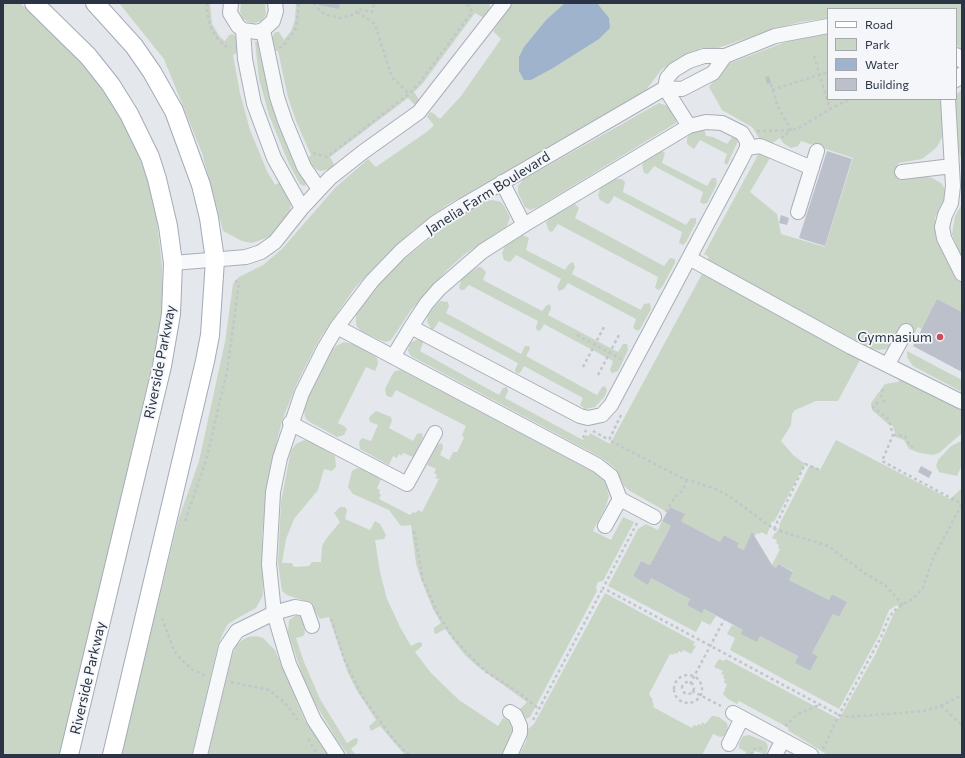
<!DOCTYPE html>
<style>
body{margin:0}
#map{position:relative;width:965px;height:758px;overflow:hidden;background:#e4e7ec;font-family:Commissioner,sans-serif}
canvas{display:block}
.frame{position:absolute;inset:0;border:4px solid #2b3445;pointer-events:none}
.legend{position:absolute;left:827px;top:8px;width:130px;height:92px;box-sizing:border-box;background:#f4f6f9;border:1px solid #a4a8b1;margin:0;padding:5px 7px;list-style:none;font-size:12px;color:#2b3445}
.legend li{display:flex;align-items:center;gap:8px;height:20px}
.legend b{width:20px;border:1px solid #a4a8b1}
</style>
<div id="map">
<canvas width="965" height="758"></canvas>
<div class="frame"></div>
<ul class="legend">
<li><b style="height:5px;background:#fff"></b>Road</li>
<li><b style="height:11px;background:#c9d6c5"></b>Park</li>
<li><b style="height:11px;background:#9fb4cc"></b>Water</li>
<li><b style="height:11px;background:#bbc0ca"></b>Building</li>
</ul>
</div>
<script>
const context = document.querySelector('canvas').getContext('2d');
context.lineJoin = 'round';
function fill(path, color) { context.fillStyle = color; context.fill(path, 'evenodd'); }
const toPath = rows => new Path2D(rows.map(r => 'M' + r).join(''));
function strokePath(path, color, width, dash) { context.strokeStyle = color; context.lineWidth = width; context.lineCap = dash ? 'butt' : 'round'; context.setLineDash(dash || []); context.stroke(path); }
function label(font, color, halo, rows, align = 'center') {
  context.font = font + ' Commissioner,sans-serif'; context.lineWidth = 3.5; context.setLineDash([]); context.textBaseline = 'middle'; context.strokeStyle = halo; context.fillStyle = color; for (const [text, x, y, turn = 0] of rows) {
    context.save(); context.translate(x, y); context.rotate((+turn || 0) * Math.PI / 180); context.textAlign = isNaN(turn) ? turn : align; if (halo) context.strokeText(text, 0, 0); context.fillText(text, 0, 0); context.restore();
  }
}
fill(toPath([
 [3,3,20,3,73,51,114,105,133,141,146,175,156,212,162,266,162,312,158,339,60,755,3,755],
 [119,3,210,3,212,24,220,37,225,41,229,35,233,34,236,36,239,52,233,55,240,93,250,130,267,171,275,185,279,183,282,185,291,205,289,213,269,237,252,243,242,241,223,231,202,153,164,59],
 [241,3,265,3,266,15,261,21,254,23,248,22,242,18,240,11],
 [296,3,489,3,490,7,488,13,484,18,475,13,423,83,414,92,420,101,417,105,414,104,408,98,330,157,334,164,332,168,322,171,317,170,309,162,308,158,311,155,296,121,288,97,278,51,274,51,272,38,275,32,279,32,284,40,291,31,295,20],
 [513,3,962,3,962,50,956,44,956,9,828,9,828,18,800,22,762,33,718,48,701,48,662,69,646,90,447,205,413,230,382,259,354,289,320,338,297,383,282,421,268,477,262,536,263,595,256,608,236,619,228,624,223,633,218,645,192,755,121,755,178,521,199,461,225,342,233,284,239,277,263,265,282,249,335,188,368,159,376,167,428,131,434,125,427,117,430,112,433,113,440,119,461,96,501,39,493,31],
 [828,33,828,99,943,99,944,124,942,137,937,147,922,159,898,163,898,173,901,180,923,176,932,178,941,183,945,189,944,199,935,218,935,224,941,247,958,281,962,279,962,312,937,299,922,329,918,327,914,334,900,328,890,346,886,349,878,350,868,347,707,260,709,257,704,254,759,153,770,158,750,192,777,214,781,234,825,247,853,158,801,141,798,146,791,148,783,143,780,138,772,143,761,141,752,127,722,110,709,87,728,64,788,41],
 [255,41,260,43,266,79,276,118,293,157,305,179,306,185,304,186,300,184,289,164,269,115,259,79],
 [962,89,962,162,957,144,954,99,956,99,957,94],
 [659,103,670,107,677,118,676,123,538,207,530,210,525,207,518,193,518,186,523,180],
 [704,128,706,136,713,137,727,144,733,136,739,139,727,165,724,163,727,154,700,140,694,149,687,144,687,138,691,132],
 [662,151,665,153,662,163,707,186,712,178,716,178,717,184,707,203,703,204,700,202,703,192,654,166,648,174,644,173,642,165,645,161],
 [615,179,622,179,625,182,623,192,686,225,691,218,696,218,696,223,686,242,683,245,679,243,682,232,614,196,610,203,607,204,600,200,598,195,601,187],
 [492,200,501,202,504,206,510,217,507,226,465,254,447,270,411,310,391,340,386,342,380,340,361,331,356,325,356,313,382,280,403,260,443,228,483,202],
 [575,204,579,208,575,218,664,266,670,258,675,259,675,263,662,287,659,290,655,288,658,277,558,224,552,232,549,231,546,223,549,218],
 [962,204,961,245,962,260,952,234,955,216],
 [523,235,529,238,526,250,565,270,569,264,573,262,575,267,572,274,641,310,644,304,650,303,651,309,640,329,638,331,633,328,636,319,568,283,564,289,559,291,557,287,561,279,516,255,510,262,504,260,502,253,505,246],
 [478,267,481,267,486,272,483,280,542,311,546,306,550,304,551,309,548,315,618,352,623,344,627,344,628,350,618,371,612,373,610,370,613,361,544,324,541,330,537,331,536,327,538,321,469,285,464,290,461,290,459,287,462,278],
 [702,274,861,358,838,401,816,401,795,410,792,414,791,425,781,441,793,455,805,464,774,522,772,521,767,535,761,532,760,534,757,533,755,536,752,534,744,550,737,547,739,543,724,535,720,542,681,521,684,514,670,507,667,512,630,491,624,486,615,468,602,458,411,356,408,351,410,343,418,339,422,340,423,343,420,351,499,395,503,388,507,387,508,391,505,398,583,440,586,435,589,436,590,433,610,444],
 [440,301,448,302,449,307,446,313,521,354,525,346,529,346,530,349,526,356,597,395,602,387,605,386,607,390,605,396,595,407,585,409,580,405,583,398,524,366,520,373,516,373,515,370,518,363,439,321,434,329,431,329,427,321,428,314],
 [344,342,353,344,374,355,377,358,378,364,375,371,366,367,338,423,344,426,347,429,344,435,337,437,308,421,305,417,304,410,313,386,330,353,336,346],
 [907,351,962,380,962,392,913,366,907,357],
 [401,370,601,476,606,484,609,496,606,506,593,531,611,540,623,517,634,522,603,581,598,582,596,587,597,591,530,717,526,719,520,709,527,702,477,666,464,654,445,629,436,634,434,632,434,628,441,623,433,609,421,579,416,563,411,525,401,526,389,510,353,494,348,487,352,471,357,468,363,469,381,479,377,488,380,490,379,493,381,495,379,499,410,515,413,512,416,513,418,510,422,512,439,479,435,478,437,475,434,473,436,469,427,465,437,445,442,443,443,448,440,455,449,460,453,452,457,452,464,438,462,435,466,426,396,390,392,397,389,397,386,395,385,389,392,375,395,371],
 [901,377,962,411,962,433,939,453,933,455,920,453,909,449,904,440,896,437,893,426,888,424,872,410,871,403,885,384,898,382],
 [376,411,391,417,392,421,389,428,413,441,417,434,422,433,423,438,413,457,403,453,402,456,399,454,397,458,393,456,389,465,360,449,359,442,362,438,371,441,378,425,370,422,369,419,370,416],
 [304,440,311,442,335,456,336,467,332,471,324,469,318,490,294,519,286,539,282,563,292,563,294,567,309,566,312,562,321,562,322,546,326,539,340,522,334,513,340,507,345,507,347,510,345,519,370,530,375,521,380,524,386,535,384,539,375,540,380,572,387,599,400,627,411,646,419,642,422,643,422,646,415,652,431,673,459,700,498,726,503,718,510,721,513,731,512,736,502,755,405,755,380,726,371,731,369,726,376,720,356,689,348,673,329,617,320,619,310,603,287,595,282,591,278,563,281,502,291,450,296,444],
 [836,440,950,499,962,488,962,755,828,755,789,731,787,727,739,701,737,704,728,699,723,694,727,684,724,683,725,679,723,678,724,675,721,674,723,671,714,667,719,659,724,661,726,659,839,719,876,653,894,613,899,607,897,605,889,610,879,635,839,709,730,650,735,638,727,634,732,625,760,636,798,656,795,663,810,671,818,656,812,653,833,614,839,617,847,602,832,594,829,600,789,580,793,571,778,564,776,568,772,565,780,549,778,548,779,545,776,543,777,540,772,538,775,533,776,533,780,526,779,525,810,465,820,470],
 [961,441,962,442,962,465,957,476,939,472,936,466,938,460,951,446],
 [662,521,671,526,650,565,641,561,633,576,648,584,651,578,690,599,687,605,702,612,704,609,716,616,710,625,702,621,696,632,608,586,638,529,646,524,658,530],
 [605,593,695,642,693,645,696,646,691,654,683,650,682,653,679,651,677,654,674,653,673,655,670,654,649,694,653,700,652,702,654,704,653,707,692,728,694,725,697,726,698,724,701,725,702,722,705,724,712,716,719,717,727,723,728,729,724,736,720,737,713,734,702,755,519,755,526,742,528,729,534,724],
 [298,614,301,615,305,633,303,636,296,638,304,662,320,699,347,743,355,738,358,739,357,744,351,749,356,755,348,755,336,738,315,703,304,680,288,632,289,620],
 [256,636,263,638,275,650,305,721,328,755,208,755,232,656,236,646,242,640,248,637],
 [749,735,766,742,768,747,766,755,755,751,753,755,745,755,746,752,739,748,739,744,743,736]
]), '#c9d6c5');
fill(toPath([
 [565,3,597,3,609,18,610,28,599,39,553,68,531,80,524,80,519,71,519,57,524,47,546,20]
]), '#9fb4cc');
fill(toPath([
 [319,3,340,3,339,9,319,5],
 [769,76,771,83,767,84,765,77],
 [827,151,852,159,825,246,799,238],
 [781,215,789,218,787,225,779,223],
 [937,299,962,312,962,372,913,346],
 [921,466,932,472,929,478,918,472],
 [670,507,685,514,681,521,720,542,724,535,739,543,737,547,744,550,752,532,772,565,776,568,778,564,793,572,789,580,829,600,832,594,847,602,839,617,833,614,812,653,818,656,810,671,795,663,798,656,760,636,757,642,741,634,743,630,704,609,702,613,687,605,690,599,651,578,648,585,633,576,641,561,650,565,671,526,662,521]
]), '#bbc0ca');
const minor = toPath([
 [231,3,230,13,238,26,243,30,257,32,263,30,273,21,276,11,275,3],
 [243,30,245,59,254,104,274,158,302,208],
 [263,30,277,97,285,121,304,167,319,189],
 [956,55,962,61],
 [956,80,962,74],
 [665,88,667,78,674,70,689,61,704,56,725,56,775,36,828,26],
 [665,88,689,126],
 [948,99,953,186,951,203,945,215,942,227,944,238,962,274],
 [747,148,760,146,812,168],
 [902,172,952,166],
 [502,182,524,225],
 [798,212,817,151],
 [689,258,851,347,962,402],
 [173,263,246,257,261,252,275,242,302,208,330,178,363,152,419,112,504,3],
 [337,327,597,465,611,476,620,499,654,517],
 [393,357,411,327,426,304,439,289,483,251,524,225,689,126,706,122,722,123,742,133,747,141,747,148,740,162,611,405,602,415,588,418,580,416,411,327],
 [888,364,906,331],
 [290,423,407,484,435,433],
 [605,526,620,499],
 [510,712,515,715,520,726,520,733,510,755],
 [733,713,811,755],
 [729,744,742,718],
 [200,755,226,647,237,631,274,613,295,607,306,609,312,626],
 [337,755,314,720,289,664,274,613,269,564,273,492,280,458,302,393,325,347,337,327,372,281,401,251,435,223,462,206,665,88,682,89,713,73,725,56],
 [775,755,783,740]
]);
const major = toPath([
 [34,3,88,56,111,85,129,114,150,157,157,179,168,226,173,263,171,314,162,366,69,755],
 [95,3,134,46,152,72,174,111,201,185,209,218,215,260,210,335,205,361,112,755]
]);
strokePath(minor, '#a9aeb7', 16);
strokePath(major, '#a3abb8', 20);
strokePath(toPath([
 [207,3,207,12,210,26,217,38,225,46,231,47],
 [314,3,320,11,327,15,341,18,355,14,358,9,372,12,374,3],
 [357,12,375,24,390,72,393,78,409,94],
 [279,48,284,45,296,28,299,3],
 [814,56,830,109],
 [771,84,778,107,791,130,779,140],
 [772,90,828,72],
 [757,131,791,130,799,128,830,109,850,99],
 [313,153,327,157,409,94,420,82,472,12,470,7,464,3],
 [577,335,621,359],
 [583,367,605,325],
 [598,375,620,333],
 [883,389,881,396,886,404],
 [878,402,873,407,889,420,893,435,882,461,962,504],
 [621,415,609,440,682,478,716,489,729,496,774,529,828,546,866,574,885,585,903,605],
 [593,431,609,440],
 [893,435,905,436,910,446,916,447],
 [583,438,586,430],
 [666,512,675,497,683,490,687,479],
 [185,521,206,461,227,371,239,284,235,280],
 [637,523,603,588,839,715,849,717,923,711,941,706,962,695],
 [774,529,805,464,820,470],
 [414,531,423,580,438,614,454,639,485,671,518,692,539,709],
 [162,618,174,651,183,661,192,669,205,676],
 [331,619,345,661,362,696,393,739,409,755],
 '674 689a14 14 0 1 1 28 0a14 14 0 1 1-28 0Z',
 '682 688a6 6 0 1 1 12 0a6 6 0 1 1-12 0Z',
 [231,682,269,690,285,703,299,722],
 [690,684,724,620],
 [692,691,721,706],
 [941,706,962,725],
 [533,720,603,588],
 [785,726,798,714,819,705],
 [308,739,318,755],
 [823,749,839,715,881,637,889,617,897,608,914,598,923,588,933,558,962,504],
 [751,755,754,749,765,748]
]), '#c2c5cb', 2.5, [3, 3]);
strokePath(minor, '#f7f8fa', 14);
strokePath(major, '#fff', 18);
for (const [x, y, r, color] of [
 [940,337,4,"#d1495b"]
]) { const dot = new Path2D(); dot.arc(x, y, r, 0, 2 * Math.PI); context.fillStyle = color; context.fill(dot); strokePath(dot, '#f4f6f9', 1.5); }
label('14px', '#2b3445', '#f4f6f9', [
 ["Janelia Farm Boulevard",488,193,-32],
 ["Riverside Parkway",160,362,-79],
 ["Riverside Parkway",88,678,-77]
]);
label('14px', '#2b3445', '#f4f6f9', [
 ["Gymnasium",932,337]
], 'right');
</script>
